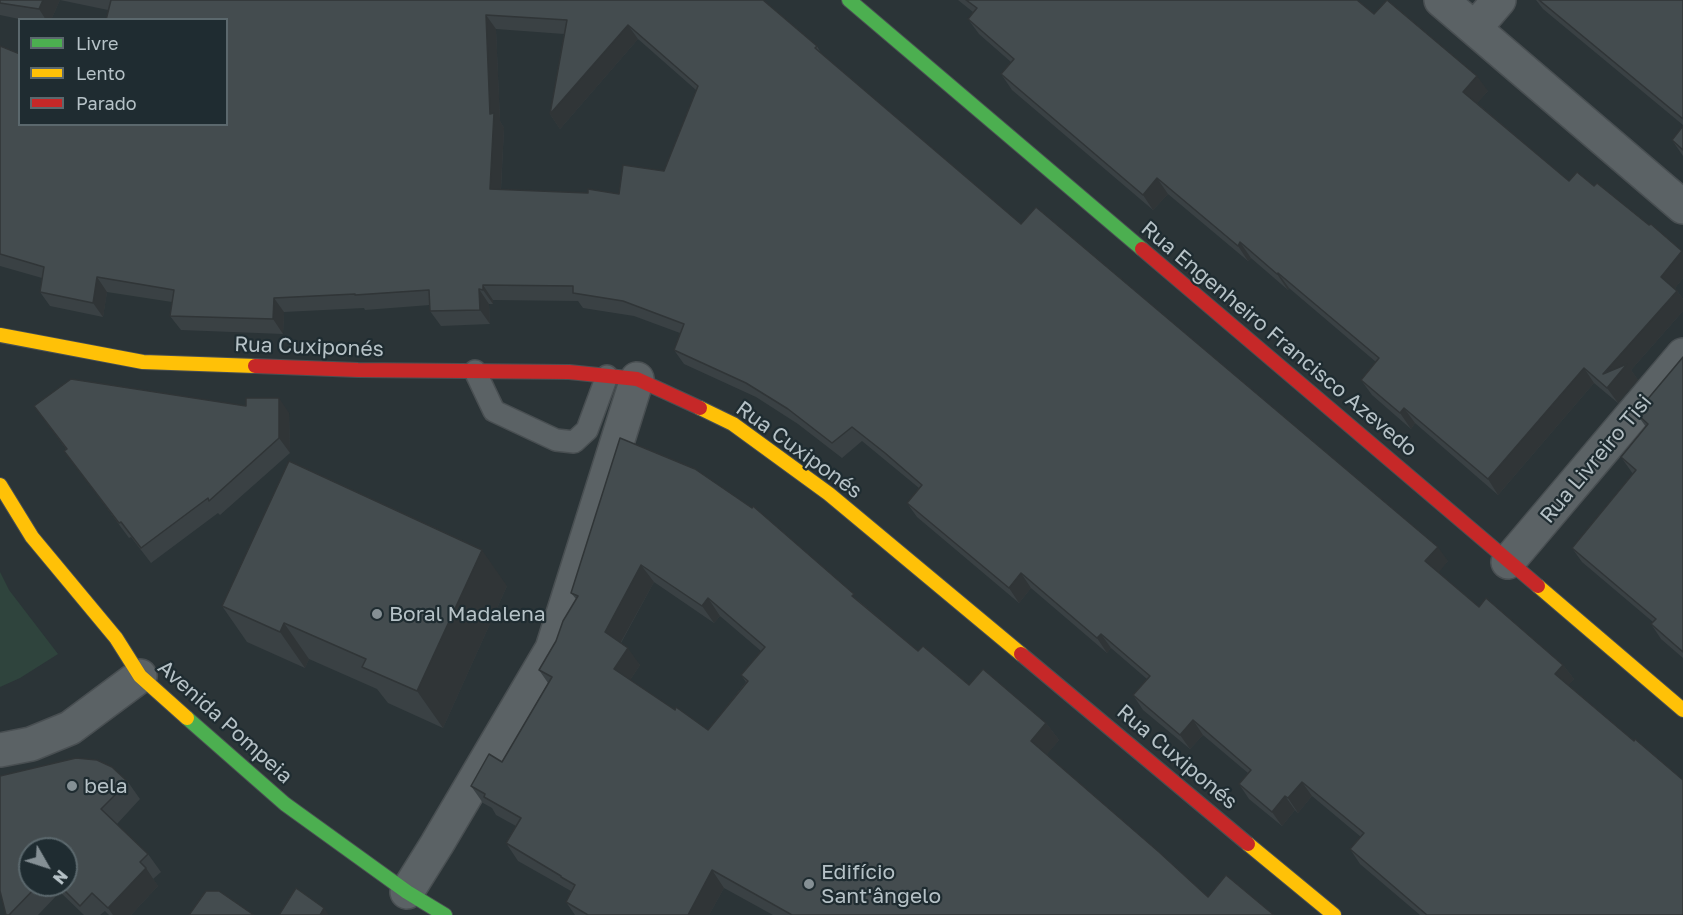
<!DOCTYPE html>
<meta charset="utf-8">
<style>
body{margin:0}
#map{position:relative;width:1683px;height:915px;overflow:hidden;background:#2b3437;font-family:"Golos Text",sans-serif}
canvas{display:block}
.legend{position:absolute;left:18px;top:18px;width:210px;height:108px;box-sizing:border-box;background:#1f2c31;border:2px solid #5b686d;margin:0;padding:8px 10px;list-style:none;font-size:18px;color:#b6c2c7}
.legend li{display:flex;align-items:center;gap:12px;height:30px}
.legend b{width:30px;border:2px solid #5b686d}
.north{position:absolute;left:18px;top:837px;width:60px;height:60px;box-sizing:border-box;background:#1f2c31;border:2px solid #5b686d;border-radius:50%;rotate:129deg;font-size:16px;font-weight:700;line-height:24px;text-align:center;color:#b6c2c7}
.north::after{content:'';display:block;margin:auto;width:21px;height:27px;background:#859095;clip-path:polygon(50% 0,100% 100%,50% 72%,0 100%)}
</style>
<div id="map">
<canvas width="1683" height="915"></canvas>
<ul class="legend">
<li><b style="height:8px;background:#4caf50"></b>Livre</li>
<li><b style="height:8px;background:#ffc107"></b>Lento</li>
<li><b style="height:8px;background:#c62828"></b>Parado</li>
</ul>
<div class="north">N</div>
</div>
<script>
const context = document.querySelector('canvas').getContext('2d');
context.lineJoin = 'round';
function fill(path, color) { context.fillStyle = color; context.fill(path, 'evenodd'); }
const toPath = rows => new Path2D(rows.map(r => 'M' + r).join(''));
function strokePath(path, color, width, dash) { context.strokeStyle = color; context.lineWidth = width; context.lineCap = dash ? 'butt' : 'round'; context.setLineDash(dash || []); context.stroke(path); }
function label(font, color, halo, rows, align = 'center') {
  context.font = font + ' "Golos Text",sans-serif'; context.lineWidth = 4.5; context.setLineDash([]); context.textBaseline = 'middle'; context.strokeStyle = halo; context.fillStyle = color; for (const [text, x, y, turn = 0] of rows) {
    context.save(); context.translate(x, y); context.rotate((+turn || 0) * Math.PI / 180); context.textAlign = isNaN(turn) ? turn : align; if (halo) context.strokeText(text, 0, 0); context.fillText(text, 0, 0); context.restore();
  }
}
fill(toPath([
 [0,572,9,590,58,654,20,678,0,687]
]), '#2f443d');
const lane = toPath([
 [475,371,494,411,556,440,574,442,587,430,607,376]
]);
const street = toPath([
 [1441,0,1683,207],
 [1475,28,1499,0],
 [1508,562,1683,355],
 [0,750,31,744,70,728,140,676],
 [407,892,437,844,552,649,637,379]
]);
const fast = toPath([
 [849,0,1142,249],
 [187,718,285,804,407,892,445,915]
]);
const slow = toPath([
 [0,335,143,362,255,366],
 [700,408,733,424,829,494,1021,654],
 [0,485,32,537,116,638,140,676,187,718],
 [1538,586,1683,710],
 [1248,844,1334,915]
]);
const jam = toPath([
 [1142,249,1538,586],
 [255,366,358,370,569,372,637,379,700,408],
 [1021,654,1248,844]
]);
strokePath(lane, '#494f52', 24);
strokePath(street, '#494f52', 36);
strokePath(fast, '#494f52', 16);
strokePath(slow, '#494f52', 16);
strokePath(jam, '#494f52', 16);
strokePath(lane, '#5b6265', 21);
strokePath(street, '#5b6265', 33);
strokePath(fast, '#4caf50', 14);
strokePath(slow, '#ffc107', 14);
strokePath(jam, '#c62828', 14);
fill(toPath([
 [0,0,763,0,817,46,821,53,1021,224,1448,561,1438,572,1479,607,1563,665,1574,679,1568,685,1683,915,1420,915,1360,864,1350,849,1361,837,1312,796,1298,813,1295,810,1282,826,1249,799,1239,784,1248,773,1203,735,1190,749,1143,710,1133,695,1147,679,1111,648,1107,653,1031,588,1019,603,917,517,907,503,919,488,862,441,842,458,798,424,756,397,684,364,674,350,680,333,634,316,583,308,578,301,493,300,493,304,489,304,490,324,441,326,430,311,430,305,365,310,364,308,284,312,283,334,181,330,170,316,172,302,107,292,103,317,50,306,40,292,42,278,0,266,0,46,20,124,226,124,226,20,108,10,60,0,51,20,24,20,0,15],
 [496,29,564,34,550,114,560,129,638,39,696,90,664,171,619,194,501,190,504,128,500,121],
 [958,0,1357,0,1374,14,1488,91,1477,103,1569,181,1594,186,1682,251,1683,253,1683,278,1675,288,1683,299,1683,311,1631,370,1638,380,1618,403,1594,383,1498,495,1415,423,1411,429,1372,395,1361,380,1376,362,1289,288,1288,290,1251,258,1248,261,1168,194,1153,210,1012,90,1001,74,1011,62,979,34,968,19,973,12],
 [1536,0,1683,0,1683,125,1543,9],
 [1683,126,1683,156,1672,140],
 [1683,357,1683,658,1661,639,1651,624,1653,622,1582,562,1572,548,1633,474,1621,457,1646,427,1636,413],
 [34,406,289,413,290,453,220,515,218,513,151,563,131,537,129,538,75,465,64,451,66,449],
 [620,438,859,601,918,651,969,685,1046,723,1059,740,1046,755,1208,897,1274,915,773,915,724,888,709,915,575,915,566,902,571,892,571,891,518,861,506,843,516,826,496,815,492,808,483,803,471,786,502,762,548,683,539,670,556,641,576,599,571,593],
 [654,582,714,623,720,616,761,651,741,675,746,682,708,730,675,710,630,680,640,665,621,643],
 [507,586,443,728,388,703,377,689,309,659,305,668,247,642,222,606],
 [76,758,97,760,112,767,128,782,140,799,117,824,148,854,161,872,153,879,158,886,131,915,109,915,105,911,100,915,84,915,60,892,38,915,6,915,0,892,0,776],
 [30,849,66,849,66,885,30,885]
]), '#3a4144');
fill(toPath([
 [43,0,60,0,51,20,46,20,39,9],
 [486,15,496,29,500,121,504,128,500,204,490,189,490,114],
 [628,25,638,39,560,129,550,114],
 [1477,76,1488,91,1474,107,1463,92],
 [1157,178,1168,194,1153,210,1143,195],
 [1240,242,1251,258,1248,261,1238,246],
 [1682,251,1683,253,1683,278,1672,292,1661,277],
 [1278,273,1289,288,1288,290,1277,274],
 [97,277,107,292,103,317,93,303],
 [483,285,493,300,493,304,483,290],
 [479,289,489,304,490,324,480,310],
 [1677,291,1683,299,1683,311,1631,370,1638,380,1618,403,1607,388,1603,374],
 [274,298,284,312,283,334,273,319],
 [1584,368,1594,383,1498,495,1488,479],
 [279,398,289,413,290,453,279,438],
 [1404,408,1415,423,1411,429,1400,413],
 [1438,547,1448,561,1436,576,1425,561],
 [482,550,507,586,443,728,417,691],
 [641,565,654,582,617,649,605,632],
 [1021,573,1031,588,1019,603,1009,588],
 [708,598,720,616,714,623,702,606],
 [284,623,309,659,305,668,280,632],
 [1101,634,1111,648,1107,653,1097,638],
 [628,648,640,665,626,686,614,669],
 [1563,665,1574,679,1565,689,1555,674],
 [1193,720,1203,735,1190,749,1180,735],
 [1046,723,1059,740,1043,759,1031,741],
 [1302,782,1312,796,1298,813,1288,798],
 [1285,796,1295,810,1282,826,1272,812],
 [146,868,158,886,131,915,113,915,108,908],
 [712,870,724,888,709,915,688,915],
 [324,908,329,915,320,915]
]), '#303537');
const building = toPath([
 [0,0,43,0,39,9,0,3,0,0],
 [111,0,763,0,817,46,815,48,1021,224,1036,207,1438,547,1425,561,1479,607,1486,598,1563,665,1555,674,1634,741,1635,739,1683,780,1683,915,1427,915,1350,849,1364,833,1302,782,1288,798,1285,796,1272,812,1239,784,1251,770,1193,720,1180,735,1133,695,1150,676,1101,634,1097,638,1021,573,1009,588,907,503,922,485,885,453,852,427,832,443,788,409,746,383,674,350,684,324,623,301,573,293,573,286,483,285,483,290,479,289,480,310,430,311,429,290,355,295,355,294,274,298,273,319,170,316,174,290,97,277,93,303,40,292,44,267,0,254,0,46,20,54,20,124,226,124,226,20,106,20,111,0],
 [486,15,567,20,550,114,628,25,698,86,664,171,623,165,619,194,588,189,588,193,490,189,494,113,490,114,486,15],
 [966,0,1357,0,1374,14,1387,0,1477,76,1463,92,1569,181,1577,172,1594,186,1597,183,1649,225,1651,224,1682,251,1661,277,1677,291,1603,374,1627,364,1607,388,1584,368,1488,479,1404,408,1400,413,1361,380,1379,358,1278,273,1277,274,1240,242,1238,246,1157,178,1143,195,1001,74,1014,59,968,19,977,8,966,0],
 [1539,0,1683,0,1683,119,1539,0],
 [1683,126,1683,150,1672,140,1683,126],
 [1683,357,1683,652,1651,624,1656,619,1572,548,1636,470,1621,457,1648,424,1636,413,1683,357],
 [71,379,246,406,246,398,279,398,279,438,209,501,208,498,141,548,121,522,119,523,64,451,67,449,34,406,71,379],
 [620,438,695,469,752,508,753,506,854,594,852,596,918,651,923,646,969,685,983,669,1046,723,1031,741,1159,852,1208,897,1226,875,1274,915,792,915,712,870,688,915,588,915,566,902,575,885,561,877,561,876,506,843,521,818,484,797,485,794,471,786,489,754,502,762,552,677,539,670,556,641,563,621,578,596,571,593,620,438],
 [641,565,702,606,708,598,765,647,741,675,748,681,708,730,676,707,675,710,614,669,628,648,605,632,641,565],
 [289,461,482,550,417,691,362,667,366,659,284,623,280,632,222,606,289,461],
 [76,758,97,760,112,767,128,782,101,809,148,854,140,862,146,868,108,908,92,893,80,906,59,885,66,885,66,849,30,849,30,885,38,885,9,915,6,915,0,891,0,776,76,758],
 [296,888,324,908,320,915,279,915,296,888],
 [206,891,219,891,254,915,189,915,206,891]
]);
fill(building, '#444c4f');
strokePath(building, '#303537', 1.5);
for (const [x, y, r, color] of [
 [377,614,6,"#859095"],
 [72,786,6,"#859095"],
 [809,884,6,"#859095"]
]) { const dot = new Path2D(); dot.arc(x, y, r, 0, 2 * Math.PI); context.fillStyle = color; context.fill(dot); strokePath(dot, '#1f2c31', 2); }
label('21px', '#b6c2c7', '#1f2c31', [
 ["Rua Engenheiro Francisco Azevedo",1279,339,40],
 ["Rua Cuxiponés",309,347,2],
 ["Rua Cuxiponés",799,450,36],
 ["Rua Livreiro Tisi",1596,459,-50],
 ["Avenida Pompeia",225,722,42],
 ["Rua Cuxiponés",1177,757,40]
]);
label('21px', '#b6c2c7', '#1f2c31', [
 ["Boral Madalena",389,614],
 ["bela",84,786],
 ["Edifício",821,872],
 ["Sant'ângelo",821,896]
], 'left');
</script>
